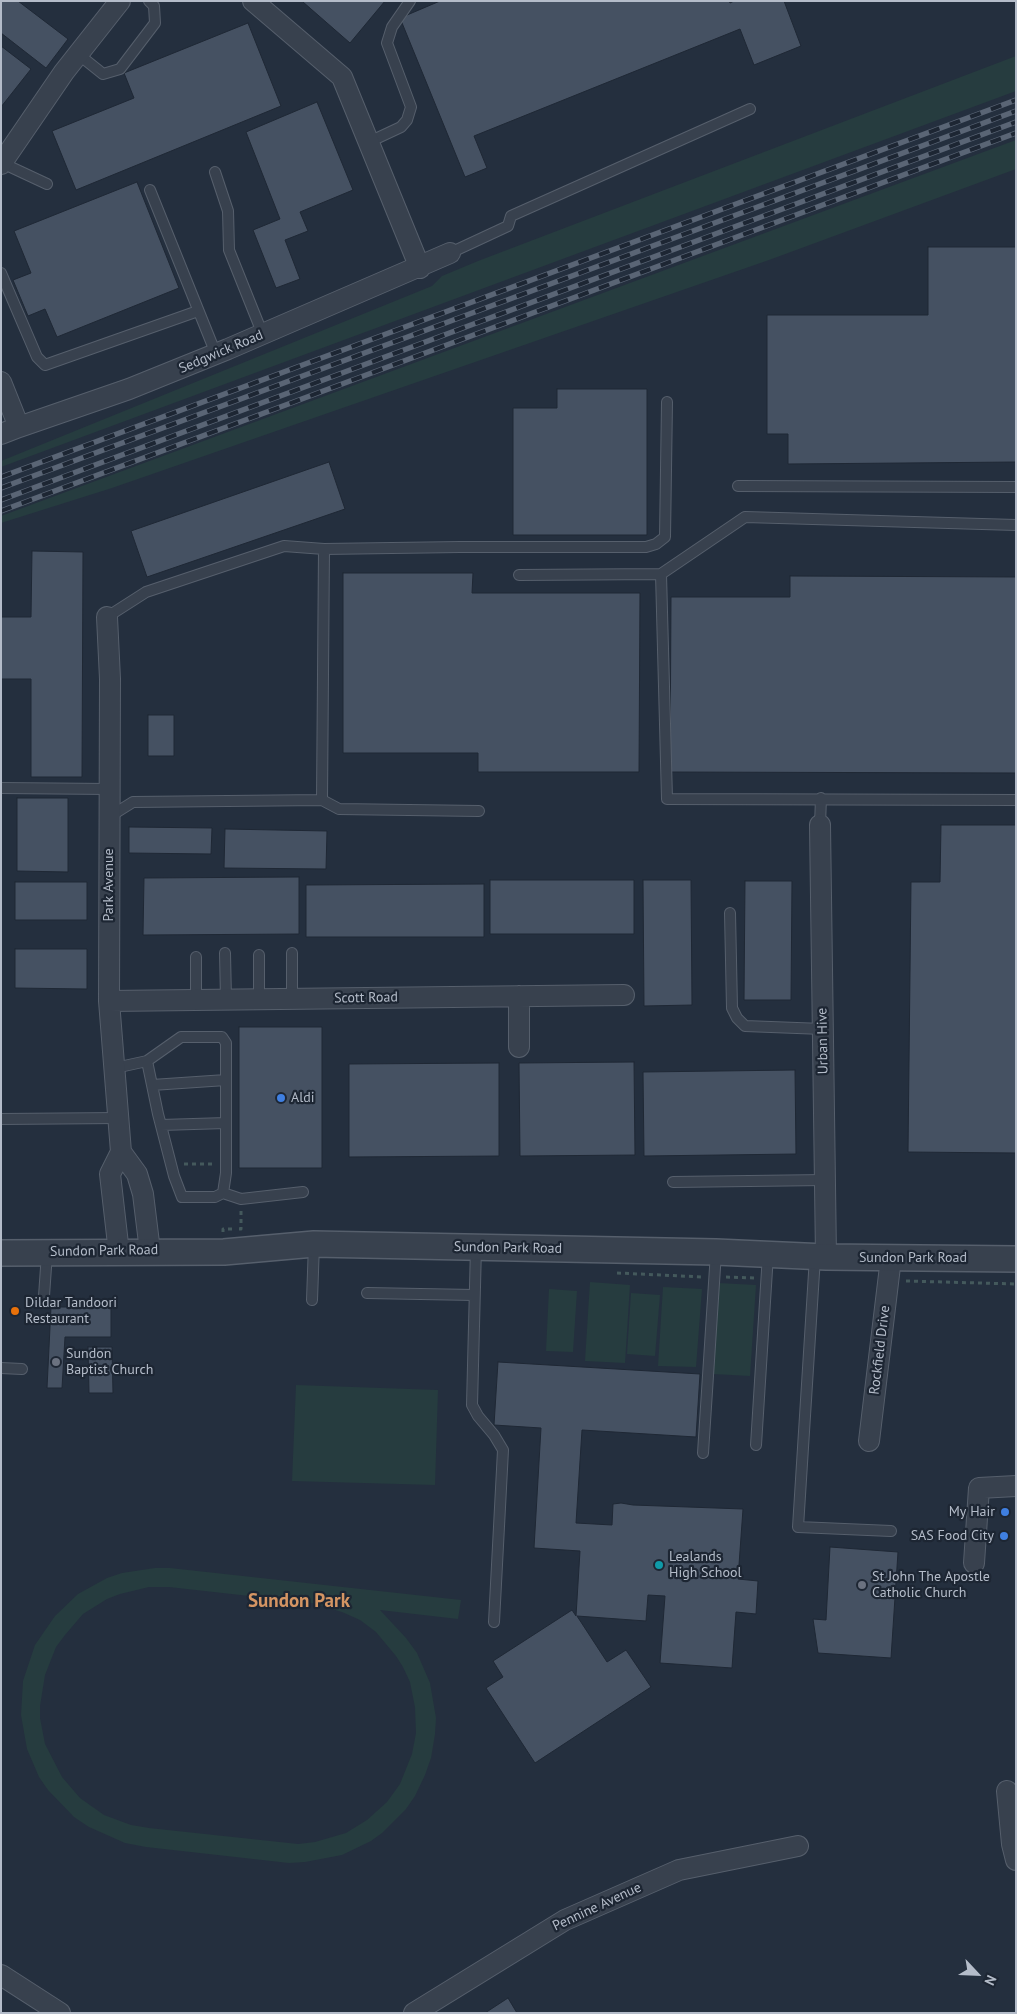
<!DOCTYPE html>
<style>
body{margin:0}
#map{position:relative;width:1017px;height:2014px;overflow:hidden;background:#242f3e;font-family:"PT Sans",sans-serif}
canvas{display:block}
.frame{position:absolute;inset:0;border:2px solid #b4bcc9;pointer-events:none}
.north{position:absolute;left:952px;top:1949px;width:50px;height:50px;-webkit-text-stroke:4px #1d2633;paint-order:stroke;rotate:115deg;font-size:14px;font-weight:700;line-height:20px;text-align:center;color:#b4bcc9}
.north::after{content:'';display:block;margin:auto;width:18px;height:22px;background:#b4bcc9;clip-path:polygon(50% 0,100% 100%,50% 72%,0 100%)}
</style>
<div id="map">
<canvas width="1017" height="2014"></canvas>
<div class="frame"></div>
<div class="north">N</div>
</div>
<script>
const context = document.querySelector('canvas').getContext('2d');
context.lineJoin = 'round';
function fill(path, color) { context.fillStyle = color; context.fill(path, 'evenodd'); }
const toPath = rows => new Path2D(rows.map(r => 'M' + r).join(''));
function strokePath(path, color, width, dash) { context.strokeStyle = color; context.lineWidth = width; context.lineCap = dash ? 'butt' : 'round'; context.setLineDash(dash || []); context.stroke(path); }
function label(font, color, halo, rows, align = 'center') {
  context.font = font + ' "PT Sans",sans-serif'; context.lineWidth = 4.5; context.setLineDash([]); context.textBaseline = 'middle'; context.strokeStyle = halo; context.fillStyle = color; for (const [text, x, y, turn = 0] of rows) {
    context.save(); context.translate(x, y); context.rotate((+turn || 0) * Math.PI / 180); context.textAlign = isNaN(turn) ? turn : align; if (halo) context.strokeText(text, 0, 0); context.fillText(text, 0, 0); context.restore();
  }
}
fill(toPath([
 [1016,56,1016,91,1,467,1,461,432,286,442,276,478,261],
 [1016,140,1016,169,769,260,112,488,1,523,1,516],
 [590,1282,630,1285,625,1363,585,1361],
 [718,1283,756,1285,750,1376,713,1374],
 [663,1287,702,1289,696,1367,658,1366],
 [549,1289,577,1291,573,1352,546,1351],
 [631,1293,660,1295,655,1356,627,1354],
 [296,1385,438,1390,435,1485,292,1481],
 [155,1568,170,1568,461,1600,458,1619,380,1610,406,1638,417,1653,430,1683,436,1718,435,1734,431,1758,425,1775,415,1796,406,1809,382,1833,371,1841,342,1855,305,1862,289,1863,146,1847,125,1843,89,1827,74,1817,48,1790,39,1777,27,1749,21,1715,23,1681,35,1645,55,1616,78,1594,107,1578,122,1573],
 [149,1587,169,1587,312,1603,342,1612,360,1620,376,1632,396,1656,403,1667,410,1682,415,1707,416,1733,412,1754,400,1784,387,1802,367,1820,346,1833,315,1842,298,1844,149,1828,131,1825,104,1815,80,1798,62,1777,45,1744,40,1718,40,1706,45,1675,56,1647,65,1635,83,1614,107,1599,120,1594]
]), '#263c3f');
const building = toPath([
 [1,1,18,1,68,39,46,68,1,33,1,1],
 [304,1,385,1,350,43,303,2,304,1],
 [440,1,729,1,730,3,734,1,784,1,801,46,754,65,740,29,474,136,487,168,465,177,400,18,440,1],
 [248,23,281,106,76,190,52,131,134,98,124,73,248,23],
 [1,46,31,69,1,107,1,46],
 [317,102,353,190,300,212,308,231,285,240,300,279,276,288,253,230,280,219,246,132,317,102],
 [137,182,179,288,57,337,45,309,28,316,13,280,31,273,14,231,137,182],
 [928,247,1016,247,1016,462,788,464,788,434,767,434,767,315,928,315,928,247],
 [557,389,647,389,647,535,513,535,513,408,557,408,557,389],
 [329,462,345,509,147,577,131,531,329,462],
 [32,551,83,552,82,777,31,777,31,679,1,679,1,617,31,617,32,551],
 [343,573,473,573,472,593,640,593,639,772,478,772,478,753,343,753,343,573],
 [790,576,1016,577,1016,773,670,772,671,597,790,597,790,576],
 [148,715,174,715,174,756,148,756,148,715],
 [17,798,68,798,68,872,17,871,17,798],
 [941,825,1016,825,1016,1153,908,1152,911,882,940,882,941,825],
 [129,827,212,828,211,854,129,853,129,827],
 [225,829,327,831,326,869,224,868,225,829],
 [299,877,299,934,143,935,144,878,299,877],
 [490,880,634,880,634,934,490,934,490,880],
 [643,880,691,880,692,1005,644,1006,643,880],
 [745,881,792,881,791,1000,744,1000,745,881],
 [15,882,87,882,87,920,15,920,15,882],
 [484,884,484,937,306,937,306,885,484,884],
 [15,949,87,949,87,989,15,988,15,949],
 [239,1027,322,1027,322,1168,239,1168,239,1027],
 [634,1062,635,1155,520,1156,519,1063,634,1062],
 [499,1063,499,1156,349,1157,349,1064,499,1063],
 [795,1070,796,1154,644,1156,643,1072,795,1070],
 [51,1307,111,1307,111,1337,65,1337,62,1388,47,1388,51,1307],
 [88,1347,112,1347,113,1393,89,1393,88,1347],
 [498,1362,700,1374,696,1437,582,1430,576,1523,612,1525,613,1504,621,1503,633,1505,743,1509,738,1579,758,1581,756,1614,736,1612,732,1668,660,1663,665,1596,648,1595,646,1621,577,1616,607,1662,626,1650,651,1687,535,1763,486,1688,503,1677,493,1661,572,1610,576,1616,580,1551,534,1548,541,1428,494,1425,498,1362],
 [830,1547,898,1552,891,1658,818,1653,813,1619,826,1620,830,1547],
 [508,1998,517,2013,485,2013,508,1998]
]);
fill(building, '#455162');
strokePath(building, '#1f2835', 1);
const service = toPath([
 [78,54,103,74,120,69,155,23,154,6,149,1],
 [369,142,401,127,407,120,411,107,387,43,392,27,410,1],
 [2,163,47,184],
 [215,172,228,211,229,250,263,335],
 [150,190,216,354],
 [450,253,508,226,511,216,750,109],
 [1,273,37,357,45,365,198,311],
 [738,486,1016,487],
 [1016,525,745,517,661,574,667,799,1016,800],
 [324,549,460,547,646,547,656,544,665,537,667,402],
 [519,575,661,574],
 [107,617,146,592,284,546,324,549,322,800,133,802,109,817],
 [1,788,109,789],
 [322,800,339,809,479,811],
 [820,825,821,798],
 [730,913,732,1008,737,1018,745,1026,823,1029],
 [225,953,226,999],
 [292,953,292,999],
 [259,955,259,999],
 [196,957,196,1000],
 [115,1068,147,1061,181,1037,222,1037,226,1043,226,1173,223,1193,215,1197,182,1197,174,1176,158,1114,147,1061],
 [152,1085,226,1080],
 [1,1119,119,1118],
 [161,1125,226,1123],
 [673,1182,825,1180],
 [223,1193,241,1199,303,1192],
 [476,1247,472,1405,478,1416,494,1435,503,1450,494,1622],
 [815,1257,798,1527,891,1531],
 [367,1293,474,1295],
 [44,1296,47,1253],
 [312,1300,314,1244],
 [1,1368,22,1369],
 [756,1445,768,1254],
 [703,1453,716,1252]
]);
const minor = toPath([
 [253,1,342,77,420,268],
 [1,164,64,72,120,1],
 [1,382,19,427,1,434],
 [19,427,129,389,228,349,450,253],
 [107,617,110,679,109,1001,121,1152,110,1174,119,1253],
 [820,825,826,1257],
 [109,1001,624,995],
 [519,1047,519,996],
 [121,1152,137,1174,143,1194,150,1251],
 [869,1441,891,1258],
 [974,1563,979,1488,1016,1486],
 [1007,1791,1012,1844,1016,1860],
 [1,1975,60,2013],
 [414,2013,565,1920,679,1870,798,1846]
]);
const tertiary = toPath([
 [1,1253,224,1252,314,1244,716,1252,826,1257,1016,1259]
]);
strokePath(service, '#565f6c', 12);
strokePath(minor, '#565f6c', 22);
strokePath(tertiary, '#565f6c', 28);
strokePath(toPath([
 [184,1164,215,1164],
 [239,1229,241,1229,241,1211],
 [223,1232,223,1229,233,1229],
 [617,1273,703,1277],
 [726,1277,755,1278],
 [906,1281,1016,1284]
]), '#44595c', 3, [4, 4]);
strokePath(service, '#38414e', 10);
strokePath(minor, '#38414e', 20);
strokePath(tertiary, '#38414e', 25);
const rail = toPath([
 [1,477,1016,100],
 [1,488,1016,111],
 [1,500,1016,122],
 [1,511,1016,133]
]);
strokePath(rail, '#5a6575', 5.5);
strokePath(rail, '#1d2633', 4, [11]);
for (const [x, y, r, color] of [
 [281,1098,5,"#3f7fe0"],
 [15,1311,5,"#e8710a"],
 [56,1362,5,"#6b7280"],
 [1005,1512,5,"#3f7fe0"],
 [1004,1536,5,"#3f7fe0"],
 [659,1565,5,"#0f9aa8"],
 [862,1585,5,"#6b7280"]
]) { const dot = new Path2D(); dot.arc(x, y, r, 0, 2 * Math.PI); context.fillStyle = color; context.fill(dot); strokePath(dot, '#1d2633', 2); }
label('14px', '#b4bcc9', '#1d2633', [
 ["Sedgwick Road",221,352,-23],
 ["Park Avenue",109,885,-90],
 ["Scott Road",366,998,-1],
 ["Urban Hive",823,1041,-91],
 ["Sundon Park Road",508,1248,1],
 ["Sundon Park Road",104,1251,-1],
 ["Sundon Park Road",913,1258],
 ["Rockfield Drive",880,1350,-83],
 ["Pennine Avenue",597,1907,-25]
]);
label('14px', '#b4bcc9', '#1d2633', [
 ["Aldi",291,1098],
 ["Dildar Tandoori",25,1303],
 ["Restaurant",25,1319],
 ["Sundon",66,1354],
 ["Baptist Church",66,1370],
 ["My Hair",995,1512,"right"],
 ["SAS Food City",994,1536,"right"],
 ["Lealands",669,1557],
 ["High School",669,1573],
 ["St John The Apostle",872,1577],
 ["Catholic Church",872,1593]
], 'left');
label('bold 19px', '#d59563', '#1d2633', [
 ["Sundon Park",299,1602]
]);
</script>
